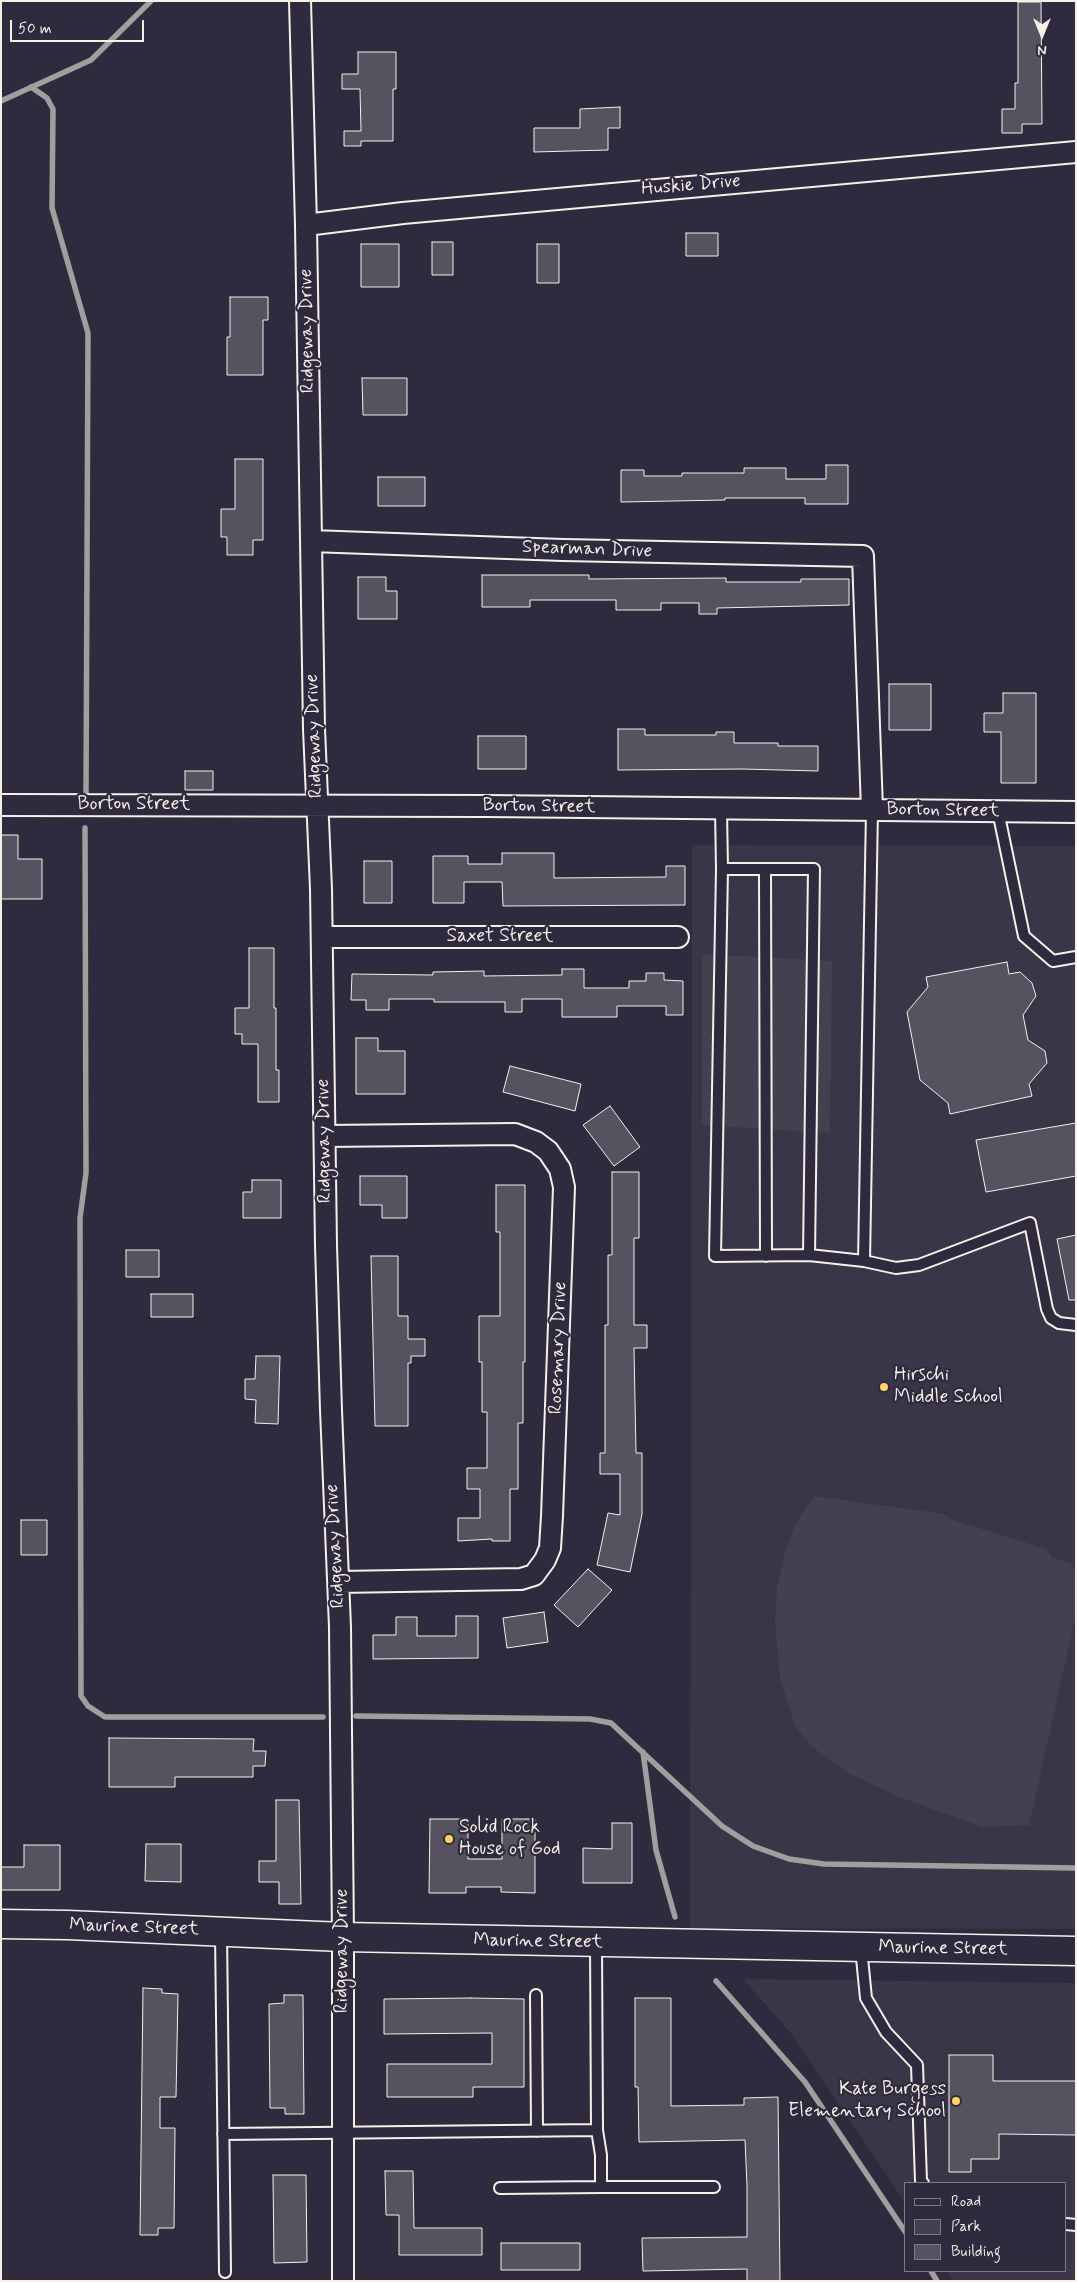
<!DOCTYPE html>
<style>
body{margin:0}
#map{position:relative;width:1077px;height:2282px;overflow:hidden;background:#2f2a3d;font-family:Mynerve,sans-serif}
canvas{display:block}
.frame{position:absolute;inset:0;border:2px solid #f4f1e8;pointer-events:none}
.legend{position:absolute;left:904px;top:2182px;width:162px;height:90px;box-sizing:border-box;background:#2f2a3d;border:1px solid #7e7a81;margin:0;padding:6px 9px;list-style:none;font-size:15px;color:#f4f1e8}
.legend li{display:flex;align-items:center;gap:10px;height:25px}
.legend b{width:25px;border:1px solid #7e7a81}
.north{position:absolute;left:1017px;top:10px;width:50px;height:50px;-webkit-text-stroke:4px #2f2a3d;paint-order:stroke;rotate:180deg;font-size:14px;font-weight:700;line-height:20px;text-align:center;color:#f4f1e8}
.north::after{content:'';display:block;margin:auto;width:18px;height:22px;background:#f4f1e8;clip-path:polygon(50% 0,100% 100%,50% 72%,0 100%)}
.scale{position:absolute;left:10px;top:20px;width:134px;height:22px;box-sizing:border-box;border:2px solid #f4f1e8;border-top:0;padding-left:6px;font-size:15px;line-height:18px;white-space:nowrap;color:#f4f1e8;-webkit-text-stroke:4px #2f2a3d;paint-order:stroke}
</style>
<div id="map">
<canvas width="1077" height="2282"></canvas>
<div class="frame"></div>
<ul class="legend">
<li><b style="height:6px;background:#2f2a3d"></b>Road</li>
<li><b style="height:14px;background:#454050"></b>Park</li>
<li><b style="height:14px;background:#56525f"></b>Building</li>
</ul>
<div class="north">N</div>
<div class="scale">50 m</div>
</div>
<script>
const context = document.querySelector('canvas').getContext('2d');
context.lineJoin = 'round';
function fill(path, color) { context.fillStyle = color; context.fill(path, 'evenodd'); }
const toPath = rows => new Path2D(rows.map(r => 'M' + r).join(''));
function strokePath(path, color, width, dash) { context.strokeStyle = color; context.lineWidth = width; context.lineCap = dash ? 'butt' : 'round'; context.setLineDash(dash || []); context.stroke(path); }
function label(font, color, halo, rows, align = 'center') {
  context.font = font + ' Mynerve,sans-serif'; context.lineWidth = 4.5; context.setLineDash([]); context.textBaseline = 'middle'; context.strokeStyle = halo; context.fillStyle = color; for (const [text, x, y, turn = 0] of rows) {
    context.save(); context.translate(x, y); context.rotate((+turn || 0) * Math.PI / 180); context.textAlign = isNaN(turn) ? turn : align; if (halo) context.strokeText(text, 0, 0); context.fillText(text, 0, 0); context.restore();
  }
}
fill(toPath([
 [692,845,1076,846,1076,1929,690,1928],
 [743,1979,1076,1983,1076,2281,953,2281,947,2271,1066,2271,1066,2183,906,2183,906,2204,790,2032]
]), '#3b3647');
fill(toPath([
 [702,954,832,961,830,1133,702,1125],
 [814,1496,944,1514,950,1519,1046,1549,1052,1558,1071,1563,1076,1571,1076,1613,1029,1825,982,1827,897,1796,850,1774,812,1747,795,1726,780,1678,775,1621,777,1589,785,1553,794,1527]
]), '#454050');
strokePath(toPath([
 [31,87,47,98,53,109,52,208,88,333,86,794],
 [1,101,91,60,151,1],
 [85,828,86,1173,80,1218,81,1696,88,1706,105,1717,323,1717],
 [356,1716,590,1719,611,1723,722,1826,753,1846,789,1859,824,1864,1076,1868],
 [643,1752,656,1850,675,1917],
 [716,1981,805,2082,906,2233],
 [931,2271,937,2281]
]), '#a19ea0', 5.5);
const building = toPath([
 [1018,2,1041,2,1042,124,1022,124,1022,133,1002,133,1002,109,1015,109,1015,83,1018,83,1018,2],
 [358,52,396,52,396,89,393,89,393,141,361,141,361,146,344,146,344,131,361,131,360,89,342,89,342,74,358,74,358,52],
 [620,107,620,128,608,128,608,150,534,152,534,128,580,128,580,109,620,107],
 [686,233,718,233,718,256,686,256,686,233],
 [432,242,453,242,453,275,432,275,432,242],
 [361,244,399,244,399,287,361,287,361,244],
 [537,244,559,244,559,283,537,283,537,244],
 [230,297,268,297,268,320,263,320,263,375,227,375,227,337,230,337,230,297],
 [362,378,407,378,407,415,363,415,362,378],
 [235,459,263,459,263,540,253,540,253,555,227,555,227,537,221,537,221,509,235,509,235,459],
 [826,465,848,465,848,504,805,504,805,498,725,498,725,500,621,502,621,470,644,470,644,476,682,476,682,473,744,473,744,468,786,468,786,479,826,479,826,465],
 [378,477,425,477,425,506,378,506,378,477],
 [482,575,589,575,589,579,726,578,726,582,801,582,801,579,849,579,849,605,717,608,717,614,699,614,699,603,661,603,661,610,616,610,616,600,530,600,530,607,482,607,482,575],
 [358,577,386,577,386,591,397,591,397,619,358,619,358,577],
 [889,684,931,684,931,730,889,730,889,684],
 [1003,693,1036,693,1036,783,1001,783,1001,732,984,732,984,713,1003,713,1003,693],
 [618,729,645,729,645,735,716,735,716,732,734,732,734,743,778,743,778,746,818,746,818,771,742,769,618,770,618,729],
 [478,736,526,736,526,769,478,769,478,736],
 [185,771,213,771,213,790,185,790,185,771],
 [1,835,18,835,18,859,42,859,42,899,1,899,1,835],
 [502,853,554,853,554,878,666,877,666,866,685,866,685,905,503,906,502,882,464,882,464,903,433,903,433,856,468,856,468,864,502,864,502,853],
 [364,861,392,861,392,903,364,903,364,861],
 [249,948,274,948,274,1008,276,1008,276,1070,279,1070,279,1102,258,1102,258,1044,242,1044,242,1034,235,1034,235,1008,249,1008,249,948],
 [1007,962,1009,974,1020,972,1032,983,1036,996,1023,1015,1028,1040,1045,1051,1047,1063,1029,1084,1032,1096,950,1114,948,1103,920,1080,907,1012,928,987,926,977,1007,962],
 [562,969,584,969,584,988,629,988,629,981,646,981,646,973,664,973,664,980,683,981,683,1015,666,1015,666,1006,617,1006,617,1017,562,1017,562,999,522,999,522,1012,505,1012,505,1002,434,1002,434,999,389,999,389,1010,366,1010,366,1000,351,1000,352,974,433,975,433,972,484,971,484,976,562,975,562,969],
 [356,1038,378,1038,378,1051,405,1051,405,1094,356,1094,356,1038],
 [510,1066,581,1084,575,1111,503,1092,510,1066],
 [610,1106,640,1147,614,1166,583,1125,610,1106],
 [1076,1123,1076,1176,986,1192,976,1140,1076,1123],
 [612,1172,639,1172,639,1238,634,1238,634,1325,647,1325,647,1348,634,1348,636,1453,642,1453,642,1514,630,1572,597,1565,608,1513,620,1515,620,1474,600,1474,600,1453,605,1453,605,1325,608,1325,608,1255,612,1255,612,1172],
 [360,1176,407,1176,407,1218,382,1218,382,1205,360,1205,360,1176],
 [252,1180,281,1180,281,1218,243,1218,243,1192,252,1192,252,1180],
 [496,1185,525,1185,525,1362,523,1362,523,1423,518,1423,518,1489,510,1489,510,1541,492,1541,492,1539,458,1541,458,1518,480,1518,480,1489,467,1489,467,1468,487,1468,487,1412,482,1412,482,1362,479,1362,479,1316,500,1316,500,1232,496,1232,496,1185],
 [1076,1235,1076,1300,1069,1300,1057,1239,1076,1235],
 [126,1250,159,1250,159,1277,126,1277,126,1250],
 [371,1256,398,1256,398,1316,408,1316,408,1339,425,1339,425,1356,411,1356,411,1363,408,1363,408,1426,375,1426,371,1256],
 [151,1294,193,1294,193,1317,151,1317,151,1294],
 [256,1356,280,1356,278,1424,255,1423,256,1400,245,1399,245,1379,255,1379,256,1356],
 [21,1520,47,1520,47,1555,21,1555,21,1520],
 [588,1569,612,1590,578,1627,554,1605,588,1569],
 [544,1612,548,1642,507,1648,503,1618,544,1612],
 [456,1616,478,1616,478,1658,373,1659,373,1635,396,1635,396,1617,417,1617,417,1636,456,1636,456,1616],
 [109,1738,254,1739,253,1751,266,1751,265,1766,253,1766,253,1777,175,1777,175,1787,109,1787,109,1738],
 [276,1800,299,1800,301,1904,279,1904,279,1882,259,1882,259,1861,276,1861,276,1800],
 [430,1819,468,1819,468,1859,502,1859,502,1819,535,1819,535,1893,501,1892,501,1887,466,1887,466,1893,429,1893,430,1819],
 [612,1823,632,1823,632,1883,583,1883,583,1848,612,1849,612,1823],
 [146,1844,181,1844,181,1882,145,1881,146,1844],
 [24,1845,60,1845,60,1890,1,1890,1,1867,24,1867,24,1845],
 [143,1988,162,1989,162,1993,178,1994,176,2097,160,2097,160,2128,175,2128,174,2228,158,2228,158,2235,140,2235,143,1988],
 [284,1995,303,1995,304,2114,285,2114,285,2108,270,2108,269,2004,284,2003,284,1995],
 [471,1998,524,1999,524,2087,473,2087,473,2097,387,2097,387,2064,492,2064,492,2033,384,2034,384,1999,471,1998],
 [635,1998,671,1998,671,2106,744,2105,744,2098,778,2097,780,2281,747,2281,747,2269,643,2271,642,2238,747,2237,747,2186,745,2140,639,2142,638,2087,635,2087,635,1998],
 [949,2055,993,2055,993,2081,1076,2081,1076,2135,999,2134,999,2159,971,2159,971,2172,949,2172,949,2055],
 [385,2171,413,2171,414,2228,482,2228,482,2255,399,2255,399,2215,386,2215,385,2171],
 [273,2175,306,2175,307,2262,274,2263,273,2175],
 [501,2243,580,2243,580,2270,501,2270,501,2243]
]);
fill(building, '#56525f');
strokePath(building, '#f4f1e8', 1);
const lane = toPath([
 [721,809,722,869,814,869,809,1255,715,1256,722,869],
 [998,811,1024,936,1053,961,1076,957],
 [765,869,766,1256],
 [809,1255,864,1261,872,810],
 [864,1261,896,1268,919,1265,1030,1223,1047,1309,1051,1318,1059,1323,1076,1325],
 [221,1932,225,2272],
 [596,1943,597,2130,601,2155,601,2187,714,2187],
 [861,1948,866,1998,886,2032,917,2065,921,2181,923,2183],
 [536,1995,537,2131],
 [223,2134,597,2130],
 [500,2188,601,2187],
 [1066,2224,1076,2225]
]);
const street = toPath([
 [300,1,306,225,314,729,321,889,326,1245,331,1410,340,1627,343,1937,343,2281],
 [306,225,403,213,1076,152],
 [311,541,563,550,863,556,872,810],
 [1,805,487,806,1076,812],
 [322,937,678,937],
 [325,1136,515,1134,536,1142,548,1151,560,1169,564,1187,552,1516,550,1548,545,1560,534,1575,521,1579,339,1582]
]);
const secondary = toPath([
 [1,1924,68,1925,343,1937,1076,1951]
]);
strokePath(lane, '#f4f1e8', 14);
strokePath(street, '#f4f1e8', 24);
strokePath(secondary, '#f4f1e8', 31);
strokePath(lane, '#2f2a3d', 10);
strokePath(street, '#2f2a3d', 20);
strokePath(secondary, '#2f2a3d', 28);
for (const [x, y, r, color] of [
 [884,1387,5,"#ffd166"],
 [449,1839,5,"#ffd166"],
 [956,2101,5,"#ffd166"]
]) { const dot = new Path2D(); dot.arc(x, y, r, 0, 2 * Math.PI); context.fillStyle = color; context.fill(dot); strokePath(dot, '#2f2a3d', 2); }
label('19px', '#f4f1e8', '#2f2a3d', [
 ["Huskie Drive",691,186,-5],
 ["Ridgeway Drive",308,331,-91],
 ["Spearman Drive",587,550,2],
 ["Ridgeway Drive",315,736,-92],
 ["Borton Street",134,805],
 ["Borton Street",539,807,1],
 ["Borton Street",943,811,1],
 ["Saxet Street",500,937],
 ["Ridgeway Drive",325,1141,-91],
 ["Rosemary Drive",559,1348,-88],
 ["Ridgeway Drive",336,1546,-93],
 ["Maurine Street",134,1928,2],
 ["Maurine Street",538,1942,1],
 ["Maurine Street",943,1949,1],
 ["Ridgeway Drive",343,1951,-90]
]);
label('19px', '#f4f1e8', '#2f2a3d', [
 ["Hirschi",894,1376],
 ["Middle School",894,1398],
 ["Solid Rock",459,1828],
 ["House of God",459,1850],
 ["Kate Burgess",946,2090,"right"],
 ["Elementary School",946,2112,"right"]
], 'left');
</script>
